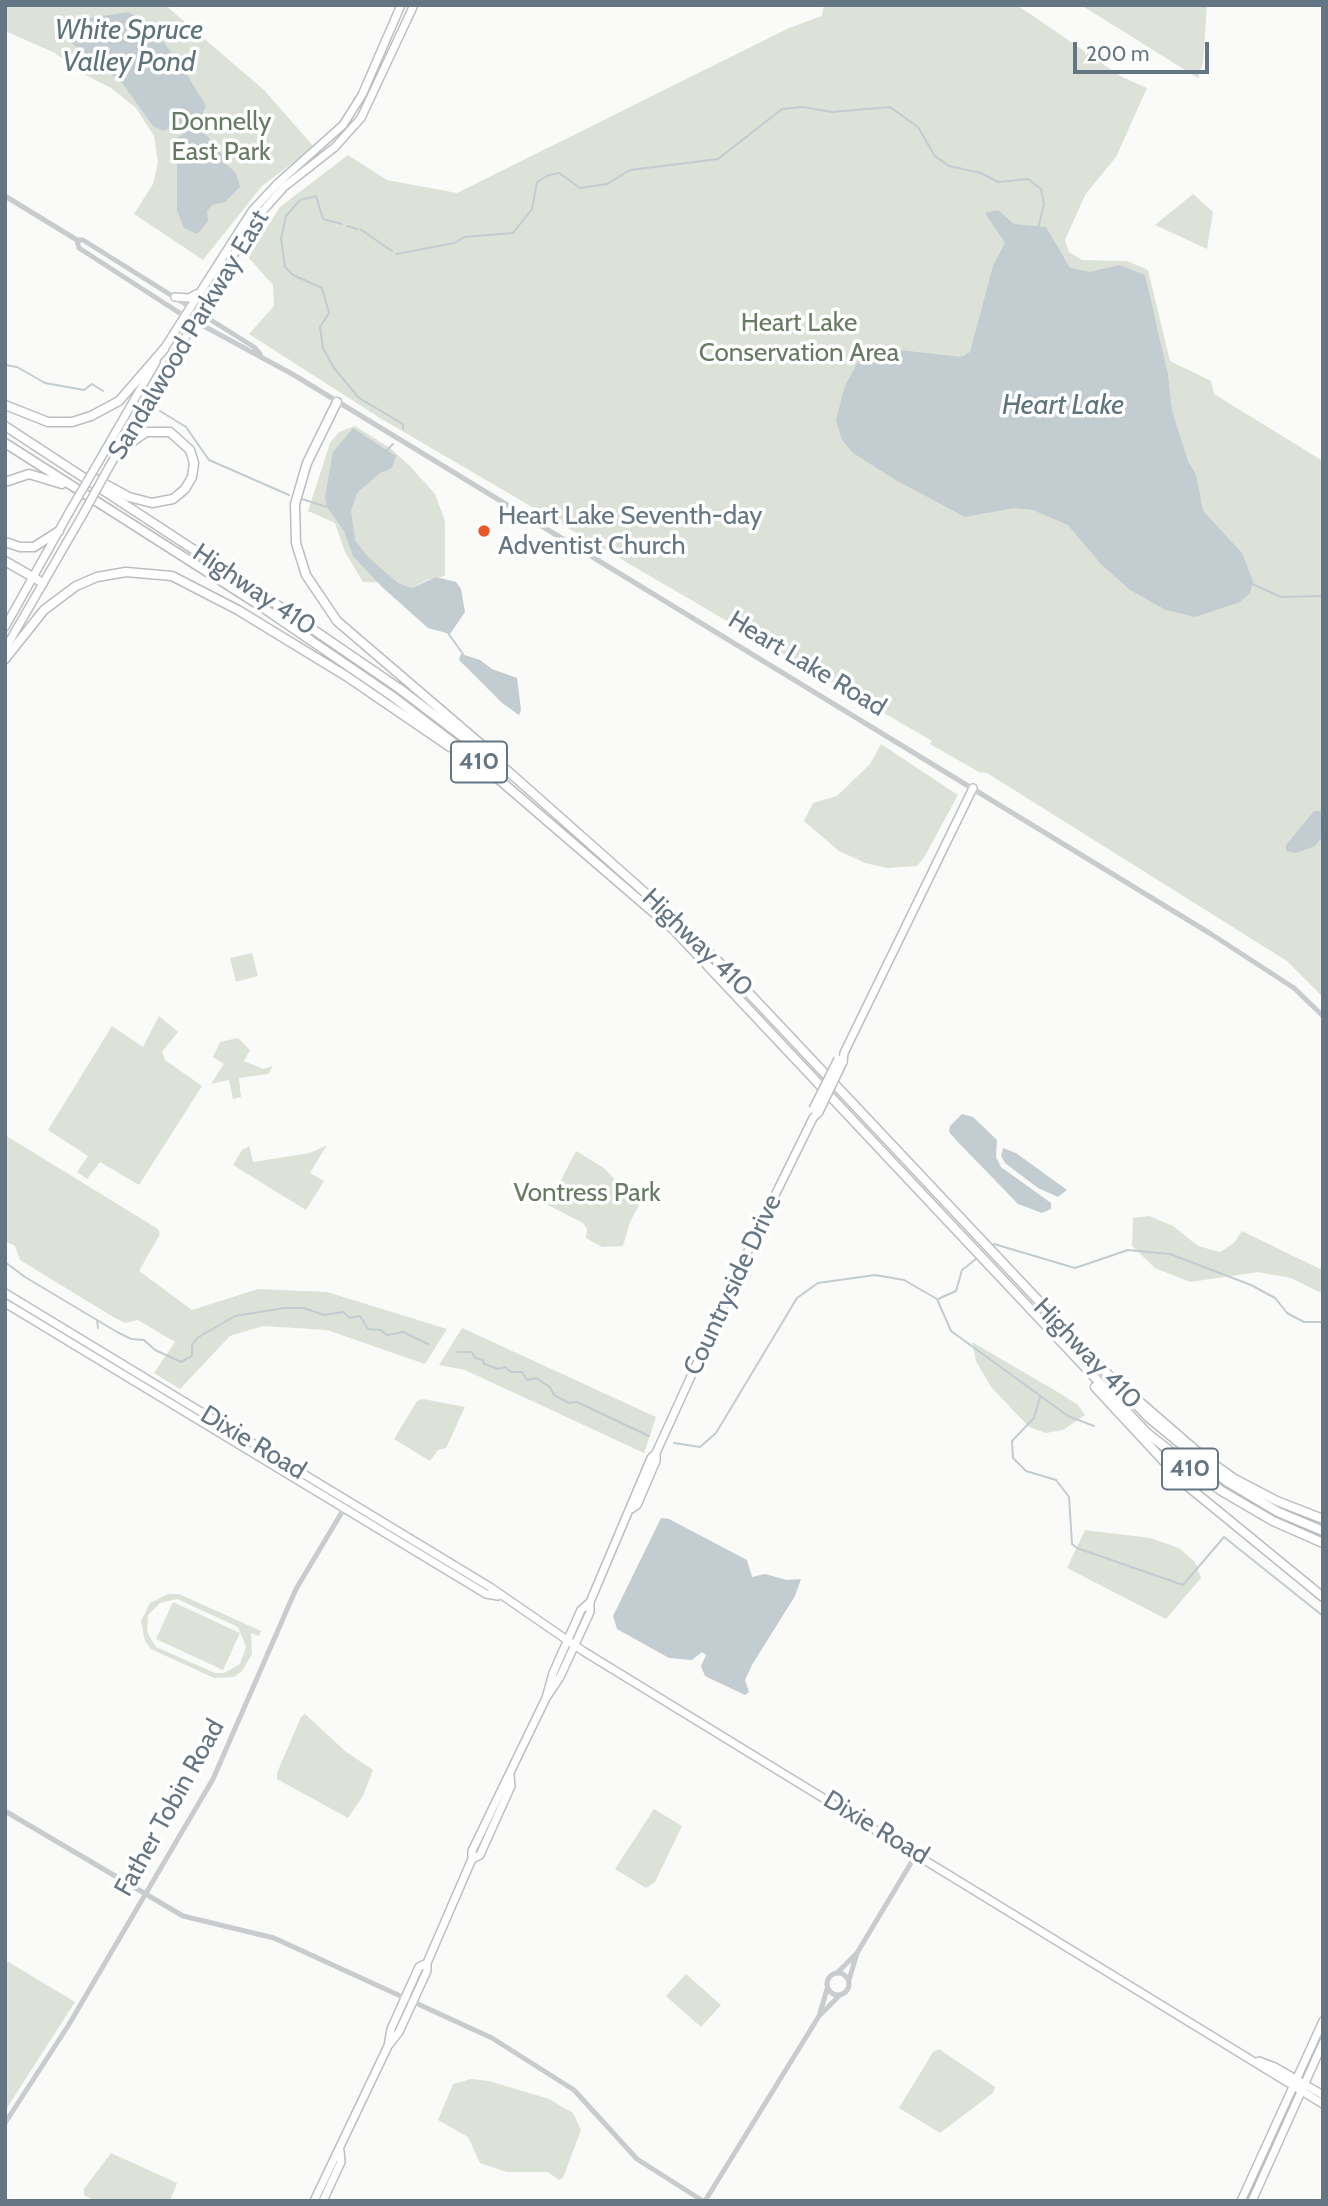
<!DOCTYPE html>
<style>
body{margin:0}
#map{position:relative;width:1328px;height:2206px;overflow:hidden;background:#fafaf8;font-family:Cabin,sans-serif}
canvas{display:block}
.frame{position:absolute;inset:0;border:7px solid #647584;pointer-events:none}
.scale{position:absolute;left:1073px;top:42px;width:136px;height:32px;box-sizing:border-box;border:4px solid #647584;border-top:0;padding-left:9px;font-size:21px;line-height:24px;white-space:nowrap;color:#647584;-webkit-text-stroke:5px #fff;paint-order:stroke}
</style>
<div id="map">
<canvas width="1328" height="2206"></canvas>
<div class="frame"></div>
<div class="scale">200 m</div>
</div>
<script>
const context = document.querySelector('canvas').getContext('2d');
context.lineJoin = 'round';
function fill(path, color) { context.fillStyle = color; context.fill(path, 'evenodd'); }
const toPath = rows => new Path2D(rows.map(r => 'M' + r).join(''));
function strokePath(path, color, width, dash) { context.strokeStyle = color; context.lineWidth = width; context.lineCap = dash ? 'butt' : 'round'; context.setLineDash(dash || []); context.stroke(path); }
function label(font, color, halo, rows, align = 'center') {
  context.font = font + ' Cabin,sans-serif'; context.lineWidth = 7; context.setLineDash([]); context.textBaseline = 'middle'; context.strokeStyle = halo; context.fillStyle = color; for (const [text, x, y, turn = 0] of rows) {
    context.save(); context.translate(x, y); context.rotate((+turn || 0) * Math.PI / 180); context.textAlign = isNaN(turn) ? turn : align; if (halo) context.strokeText(text, 0, 0); context.fillText(text, 0, 0); context.restore();
  }
}
fill(toPath([
 [5,5,165,5,264,90,314,147,262,186,203,260,134,214,153,184,158,162,154,136,136,108,111,88,78,71,55,53,5,31],
 [824,5,1017,5,1122,77,1147,88,1116,157,1085,195,1065,240,1069,252,1082,260,1127,261,1148,270,1170,361,1211,381,1214,394,1323,461,1323,997,1287,961,987,773,979,772,930,744,932,741,380,418,249,334,274,306,273,285,248,257,280,207,348,155,387,180,457,193,789,28,822,16],
 [1081,5,1207,5,1203,62,1198,78],
 [1193,194,1213,212,1207,249,1155,225],
 [355,426,390,448,410,466,435,494,445,521,445,576,427,580,412,588,398,583,363,582,345,552,335,523,308,511,330,443,339,432],
 [881,744,958,795,925,856,917,866,887,868,865,863,839,851,804,821,813,803,837,796,870,764],
 [252,953,258,976,236,982,230,958],
 [159,1016,178,1032,162,1052,165,1060,202,1086,139,1185,100,1162,87,1179,77,1172,88,1156,48,1130,112,1026,143,1047],
 [238,1038,250,1050,244,1061,263,1069,273,1066,268,1074,239,1078,241,1097,233,1099,229,1080,211,1084,224,1064,213,1057,220,1042],
 [5,1135,158,1229,160,1234,139,1271,192,1310,258,1289,327,1292,447,1329,425,1364,327,1330,263,1326,230,1336,180,1389,154,1373,175,1342,138,1320,125,1323,110,1315,20,1260,15,1246,5,1241],
 [327,1145,310,1173,324,1181,306,1210,233,1165,242,1150,249,1146,253,1162,310,1153],
 [576,1151,604,1168,639,1205,630,1222,623,1246,602,1247,586,1238,587,1229,583,1223,548,1205],
 [1149,1216,1173,1226,1198,1246,1220,1252,1234,1243,1242,1231,1320,1269,1323,1263,1323,1294,1291,1278,1258,1272,1190,1282,1155,1268,1132,1246,1133,1218],
 [462,1328,656,1417,644,1453,465,1370,439,1365],
 [972,1342,1061,1394,1078,1405,1085,1415,1063,1430,1046,1433,1029,1427,991,1387,976,1361],
 [423,1399,465,1407,446,1448,438,1450,430,1461,394,1439,417,1401],
 [1085,1530,1150,1538,1179,1548,1195,1562,1201,1578,1166,1619,1067,1568],
 [168,1594,179,1594,261,1631,259,1636,251,1633,252,1654,242,1671,234,1677,214,1678,151,1649,145,1641,141,1621,150,1603],
 [177,1599,238,1627,246,1647,240,1664,224,1673,215,1673,156,1647,147,1632,148,1615,160,1603],
 [173,1602,240,1633,223,1670,156,1639],
 [305,1714,345,1751,373,1770,363,1796,348,1818,277,1779,277,1773,301,1717],
 [654,1809,682,1826,655,1882,646,1888,615,1869],
 [5,1960,75,2002,5,2111],
 [686,1974,721,2005,701,2027,666,1996],
 [939,2049,995,2087,993,2093,940,2133,899,2108,933,2052],
 [471,2079,489,2081,549,2099,573,2113,581,2130,563,2178,559,2180,548,2172,507,2172,480,2163,468,2137,438,2120,453,2084],
 [111,2153,177,2183,170,2201,95,2201,84,2195,84,2189]
]), '#dce2d8');
fill(toPath([
 [128,12,150,23,186,73,206,106,201,117,163,131,153,126,123,84,68,40,66,32,71,21],
 [193,128,205,134,219,149,226,164,236,173,240,187,225,202,212,205,207,211,208,221,197,234,184,228,177,211,177,163,172,141],
 [998,210,1014,224,1046,227,1070,268,1090,272,1119,265,1145,275,1168,375,1172,411,1188,461,1196,475,1203,511,1242,553,1253,581,1250,593,1240,602,1195,617,1166,610,1130,590,1101,564,1068,525,1033,510,1014,508,965,517,894,479,853,453,842,440,836,420,845,386,862,354,881,348,962,357,970,352,993,266,1005,243,985,213],
 [353,428,396,456,392,468,380,473,357,493,351,511,355,540,368,557,398,583,412,588,436,577,456,582,461,589,465,612,450,634,428,628,382,587,353,556,344,531,327,507,325,497,333,452],
 [461,654,480,660,492,669,517,678,521,710,519,715,502,703,459,660],
 [1314,811,1323,811,1323,836,1315,846,1296,853,1286,851,1286,845],
 [962,1114,973,1117,997,1140,996,1157,1001,1167,1051,1203,1051,1209,1042,1213,1018,1204,956,1140,949,1132,950,1126],
 [1003,1148,1016,1153,1067,1190,1058,1197,1038,1188,1005,1163,1001,1156],
 [661,1518,669,1519,747,1560,752,1577,765,1574,787,1580,801,1579,795,1596,752,1665,745,1680,749,1692,745,1695,705,1676,701,1666,706,1655,702,1652,692,1660,669,1658,617,1629,613,1616]
]), '#c2ccd1');
strokePath(toPath([
 [342,224,323,219,316,196,300,200,286,216,281,239,285,267,293,275,322,288,329,313,320,327,323,348,334,368,359,398,403,424,403,429],
 [347,226,357,229],
 [360,229,392,251],
 [396,254,455,243,464,237,513,233,532,209,537,182,549,175,559,173,580,188,607,184,630,170,718,159,782,109,803,107,832,112,890,107,918,127,935,156,949,166,981,173,998,182,1028,179,1041,189,1044,204,1038,229],
 [5,365,17,367,45,383,84,390,92,384,103,391],
 [160,411,186,427,209,460,289,495],
 [386,451,393,444],
 [302,499,327,507],
 [1250,583,1281,597,1323,596],
 [448,633,463,654],
 [994,1244,1075,1268,1128,1250,1170,1254,1251,1285,1275,1298,1287,1313,1304,1322,1323,1322],
 [5,1262,25,1277,117,1332,131,1339,144,1340,155,1350,181,1362,192,1356,192,1345,197,1338,235,1316,284,1308,304,1308,324,1315,343,1312,350,1318,360,1316,368,1329,381,1330,387,1335,403,1332,428,1344],
 [938,1299,956,1291,962,1270,976,1259],
 [97,1320,98,1328],
 [457,1352,472,1352,475,1358,483,1360,484,1364,498,1369,505,1367,511,1372,522,1372,527,1380,536,1378,550,1387,554,1395,569,1403,577,1402,649,1436],
 [1040,1397,1034,1418,1012,1441,1013,1458,1026,1471,1056,1480,1069,1497,1072,1544,1077,1548,1183,1585,1224,1537,1323,1616],
 [674,1443,700,1447,716,1433,797,1298,818,1283,875,1275,904,1280,937,1299,951,1331,1068,1416,1094,1426]
]), '#c2ccd1', 2);
const major = toPath([
 [175,297,189,298,196,294],
 [162,352,252,211,278,183,343,125,362,95,401,5],
 [99,461,156,362],
 [109,467,253,222,284,187,335,147,361,118,414,5],
 [5,627,71,509],
 [5,649,82,516],
 [843,1062,844,1053,973,788],
 [5,1293,490,1587,583,1651,1323,2104],
 [5,1303,486,1594,498,1596],
 [631,1509,637,1505,656,1461,656,1453],
 [546,1698,560,1677,590,1612,590,1602,651,1458,656,1453,754,1238,813,1118,819,1112],
 [472,1859,480,1855,511,1786,510,1776],
 [388,2046,399,2032,427,1971,427,1963,472,1859,472,1851,546,1698,553,1673,581,1610,590,1602],
 [1259,2061,1275,2067,1323,2095],
 [314,2201,388,2046,391,2029,419,1967,427,1963],
 [323,2201,341,2162,340,2151],
 [1241,2201,1323,2021],
 [1252,2201,1323,2043]
]);
const highway = toPath([
 [337,402,307,463,295,504,296,543,306,575,337,621,490,752],
 [5,405,48,422,72,422,91,416,119,401,164,349],
 [5,426,260,593,400,689,509,772,668,913,731,974,1149,1418,1226,1481,1278,1512,1323,1531],
 [5,443,259,605,392,696,481,764,674,930,1147,1433,1220,1490,1273,1521,1323,1543],
 [96,479,129,497,152,503,173,499,185,489,192,477,194,463,190,450,170,432,146,432,118,452],
 [5,482,29,474,62,484],
 [5,542,20,547,34,547,59,531],
 [5,561,43,583],
 [5,659,44,610,76,586,97,577,126,572,172,576,238,610,346,676,450,747],
 [1095,1387,1185,1484,1323,1597],
 [1141,1403,1201,1455,1233,1478,1277,1501,1323,1519]
]);
strokePath(major, '#bbbfc3', 10);
strokePath(highway, '#babec1', 11);
strokePath(toPath([
 [5,196,77,240,83,240,254,347,260,354],
 [77,240,79,248,178,312,294,375,1211,934,1294,988,1323,1016],
 [5,1811,183,1916,274,1938,492,2038,574,2090,637,2159,703,2201],
 '827 1984a11 11 0 1 1 22 0a11 11 0 1 1-22 0Z',
 [837,1973,855,1955],
 [849,1980,857,1953,917,1853],
 [820,2013,827,1989],
 [5,2123,68,2026,213,1779,296,1589,345,1507],
 [705,2201,819,2016,840,1995]
]), '#c8cccf', 5);
strokePath(major, '#fff', 7);
strokePath(highway, '#fff', 8);
const majorBridge = toPath([
 [71,509,99,461],
 [82,516,109,467],
 [813,1109,838,1059],
 [819,1112,843,1062]
]);
strokePath(majorBridge, '#bbbfc3', 10, []);
strokePath(majorBridge, '#fff', 7);
for (const [x, y, r, color] of [
 [484,531,7,"#ea5827"]
]) { const dot = new Path2D(); dot.arc(x, y, r, 0, 2 * Math.PI); context.fillStyle = color; context.fill(dot); strokePath(dot, '#fff', 2.5); }
for (const [x, y, w] of [
 [479,762,56],
 [1190,1469,56]
]) { const box = new Path2D(); box.roundRect(x - w / 2, y - 20.5, w, 41, 5); context.fillStyle = '#fff'; context.fill(box); strokePath(box, '#647584', 2); }
label('bold 24px', '#647584', null, [
 ["410",479,762],
 ["410",1190,1469]
]);
label('26px', '#677b63', '#fff', [
 ["Donnelly",221,122],
 ["East Park",221,152],
 ["Heart Lake",799,323],
 ["Conservation Area",799,353],
 ["Vontress Park",587,1193]
]);
label('26px', '#647584', '#fff', [
 ["Sandalwood Parkway East",189,335,-59],
 ["Highway 410",254,590,34],
 ["Heart Lake Road",807,664,31],
 ["Highway 410",697,943,44],
 ["Countryside Drive",733,1285,-65],
 ["Highway 410",1087,1354,46],
 ["Dixie Road",253,1443,31],
 ["Father Tobin Road",170,1808,-61],
 ["Dixie Road",876,1828,31]
]);
label('26px', '#647584', '#fff', [
 ["Heart Lake Seventh-day",498,516],
 ["Adventist Church",498,546]
], 'left');
label('italic 28px', '#5e747d', '#fff', [
 ["White Spruce",129,31],
 ["Valley Pond",129,63],
 ["Heart Lake",1063,406]
]);
</script>
